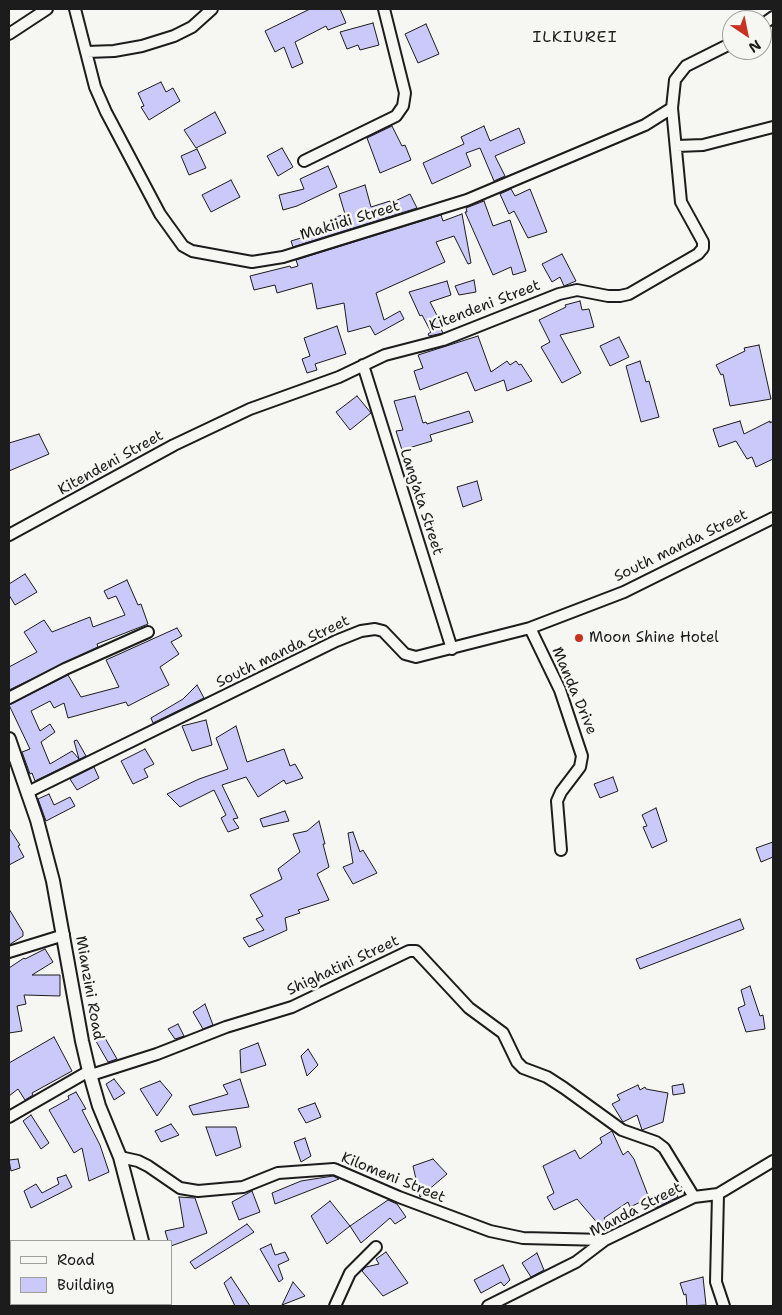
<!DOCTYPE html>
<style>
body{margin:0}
#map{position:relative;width:782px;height:1315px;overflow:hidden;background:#f6f6f2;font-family:"Shantell Sans",sans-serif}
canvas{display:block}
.frame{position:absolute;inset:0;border:10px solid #1c1c1c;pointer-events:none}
.legend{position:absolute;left:10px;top:1240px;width:162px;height:65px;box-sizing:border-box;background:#f6f6f2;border:1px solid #9f9f9c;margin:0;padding:6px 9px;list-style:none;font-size:15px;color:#1c1c1c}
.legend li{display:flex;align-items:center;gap:10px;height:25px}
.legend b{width:25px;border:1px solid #9f9f9c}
.north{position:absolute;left:722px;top:10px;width:50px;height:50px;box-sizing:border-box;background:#f6f6f2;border:1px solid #9f9f9c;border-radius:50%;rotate:146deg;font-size:14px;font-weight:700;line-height:20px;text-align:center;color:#1c1c1c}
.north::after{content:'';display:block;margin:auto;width:18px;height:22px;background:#c8321e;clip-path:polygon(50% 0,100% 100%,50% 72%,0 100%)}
</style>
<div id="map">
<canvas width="782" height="1315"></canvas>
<div class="frame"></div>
<ul class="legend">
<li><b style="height:6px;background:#f6f6f2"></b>Road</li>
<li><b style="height:14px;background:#cbc8fa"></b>Building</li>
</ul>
<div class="north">N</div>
</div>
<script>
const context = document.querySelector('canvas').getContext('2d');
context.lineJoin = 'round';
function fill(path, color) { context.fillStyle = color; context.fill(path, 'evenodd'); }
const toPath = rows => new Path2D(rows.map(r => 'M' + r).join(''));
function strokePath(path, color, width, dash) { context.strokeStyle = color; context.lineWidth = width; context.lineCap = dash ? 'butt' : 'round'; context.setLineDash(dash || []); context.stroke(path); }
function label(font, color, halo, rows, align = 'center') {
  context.font = font + ' "Shantell Sans",sans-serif'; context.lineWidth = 5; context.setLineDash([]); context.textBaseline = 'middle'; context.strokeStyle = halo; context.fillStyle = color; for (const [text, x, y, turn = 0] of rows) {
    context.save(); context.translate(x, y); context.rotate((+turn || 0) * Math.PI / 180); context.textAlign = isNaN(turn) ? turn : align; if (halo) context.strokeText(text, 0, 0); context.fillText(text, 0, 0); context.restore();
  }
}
const building = toPath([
 [310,9,340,9,346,23,328,30,326,26,295,42,303,63,292,68,284,47,275,52,265,31,310,9],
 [373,23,379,45,360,50,358,45,347,49,340,32,373,23],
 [426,24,439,54,418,63,405,34,426,24],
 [161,82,166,92,173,88,180,101,149,120,141,107,144,106,138,93,161,82],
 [215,112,226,133,196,148,184,130,215,112],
 [392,126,402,146,405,145,411,160,380,173,367,138,392,126],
 [484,126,490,141,519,128,525,143,495,156,505,176,494,181,480,148,466,153,471,166,432,184,423,163,464,144,461,137,484,126],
 [282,148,293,167,278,176,267,156,282,148],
 [197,149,206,168,189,175,181,156,197,149],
 [328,166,337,187,297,206,283,210,279,195,304,189,300,179,328,166],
 [231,180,240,197,211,212,202,195,231,180],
 [365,185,371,207,390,201,391,203,410,194,417,208,293,247,291,241,334,228,330,219,345,214,339,194,365,185],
 [511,189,515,196,530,189,547,232,528,238,514,211,509,214,500,194,511,189],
 [484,201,493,226,510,220,526,271,513,275,511,267,493,275,465,212,467,212,466,208,484,201],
 [462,214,471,263,468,264,454,236,436,242,445,262,376,293,384,320,400,311,404,319,375,335,370,326,348,332,344,303,317,309,312,283,277,293,275,285,254,290,250,276,290,266,291,268,298,266,296,260,441,215,443,221,462,214],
 [562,254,576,281,564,286,560,277,552,282,542,264,562,254],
 [474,280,476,292,459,295,455,286,474,280],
 [447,281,451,295,430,302,442,325,440,327,443,333,429,336,428,334,431,332,422,315,420,316,409,292,447,281],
 [580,301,582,310,589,309,594,327,560,335,581,373,562,383,541,347,550,342,539,320,566,307,565,305,580,301],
 [337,326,346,354,315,364,317,370,307,373,302,359,310,356,304,338,337,326],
 [478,336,491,372,507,361,510,365,516,361,519,365,521,364,532,381,507,391,504,380,475,391,467,372,420,390,414,371,423,368,418,355,478,336],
 [619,337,629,357,610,366,600,346,619,337],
 [759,345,771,399,730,406,723,374,721,375,716,365,745,351,744,348,759,345],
 [640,361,646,382,649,381,659,417,641,422,626,366,640,361],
 [357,396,371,413,350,430,336,412,357,396],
 [415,396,423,423,426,422,427,424,469,411,473,422,430,435,432,441,402,450,396,431,403,430,394,401,415,396],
 [740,421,744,434,770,421,770,423,773,421,773,459,756,467,752,457,747,459,736,441,719,447,713,429,740,421],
 [39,434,49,454,9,471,9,443,39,434],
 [477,481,482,500,463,507,457,487,477,481],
 [25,574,37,592,15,605,9,595,9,584,25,574],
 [127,580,138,605,141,604,148,624,97,644,98,647,9,690,9,667,37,652,24,632,44,620,52,632,90,617,93,627,125,615,116,596,108,599,104,591,127,580],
 [177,628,182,636,171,642,179,654,160,667,169,685,128,706,126,702,68,718,64,703,54,708,50,701,31,711,40,731,50,724,55,732,41,742,50,764,72,751,79,759,74,741,77,740,86,756,35,781,32,773,30,774,22,752,30,749,9,705,68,675,81,697,119,687,106,660,177,628],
 [197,685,204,698,153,723,151,718,183,699,197,685],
 [206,720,212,745,192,751,182,726,206,720],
 [236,726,247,762,284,749,290,766,295,764,303,778,286,784,284,780,258,797,246,777,222,785,238,818,233,819,239,828,228,832,221,818,226,815,214,790,180,807,167,794,199,779,228,769,216,738,236,726],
 [145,749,154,764,144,769,148,777,133,784,121,761,145,749],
 [94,767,99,778,77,790,70,779,94,767],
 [613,777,618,791,600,798,594,784,613,777],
 [49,794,54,805,70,797,75,806,46,821,38,799,49,794],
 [656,808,667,841,652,848,643,827,647,826,642,815,656,808],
 [285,811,289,821,263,827,260,819,285,811],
 [319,821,325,844,323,844,329,867,317,874,329,900,298,910,300,913,285,918,287,930,249,947,243,938,264,930,256,919,263,916,250,895,282,879,278,869,300,852,293,834,307,831,319,821],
 [9,828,20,845,18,846,24,857,9,865,9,828],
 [353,832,360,852,363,850,377,873,353,884,343,867,353,863,348,833,353,832],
 [773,842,773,857,761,862,756,848,773,842],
 [9,909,23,932,23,936,9,945,9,909],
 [740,919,744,929,640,969,636,959,740,919],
 [45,949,53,962,32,975,60,975,60,996,24,995,26,1004,17,1006,22,1031,9,1033,9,968,24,958,25,959,45,949],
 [750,986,760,1016,763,1015,765,1029,746,1032,738,1008,745,1005,741,990,750,986],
 [205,1004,213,1025,203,1029,193,1012,205,1004],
 [178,1024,184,1036,175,1039,168,1029,178,1024],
 [101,1031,117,1059,108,1062,93,1036,101,1031],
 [54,1037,72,1071,32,1093,33,1095,25,1100,18,1089,9,1096,9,1063,54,1037],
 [258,1043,266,1065,241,1073,240,1050,258,1043],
 [308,1049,318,1065,307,1076,301,1056,308,1049],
 [114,1079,125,1093,114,1100,106,1084,114,1079],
 [240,1079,249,1107,193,1115,189,1106,228,1094,223,1085,240,1079],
 [160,1081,172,1095,157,1116,140,1089,160,1081],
 [683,1084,685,1093,673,1095,672,1086,683,1084],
 [638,1085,640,1090,645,1087,646,1089,668,1093,663,1122,642,1130,637,1115,623,1122,612,1104,620,1100,617,1095,638,1085],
 [76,1092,86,1109,82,1110,100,1145,109,1172,89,1181,82,1148,74,1153,49,1110,69,1099,68,1096,76,1092],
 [315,1103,321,1117,306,1123,298,1109,315,1103],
 [31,1115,49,1143,41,1149,23,1121,31,1115],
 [171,1124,179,1135,161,1142,155,1131,171,1124],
 [206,1127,236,1127,241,1147,216,1156,206,1127],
 [612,1131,623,1155,628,1151,634,1159,649,1198,630,1207,628,1202,604,1218,611,1230,605,1232,577,1199,554,1210,547,1197,554,1193,543,1166,575,1150,580,1159,602,1143,600,1138,612,1131],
 [305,1138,311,1156,301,1162,294,1142,305,1138],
 [18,1159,20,1168,11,1171,9,1160,18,1159],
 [433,1159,447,1174,420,1197,413,1166,433,1159],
 [66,1175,72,1187,31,1208,24,1191,36,1184,42,1193,59,1184,57,1178,66,1175],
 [333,1176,339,1179,275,1204,272,1193,301,1181,333,1176],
 [673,1187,678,1197,655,1208,649,1198,673,1187],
 [252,1191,260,1212,239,1220,232,1202,252,1191],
 [179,1197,195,1198,207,1233,171,1246,171,1241,168,1241,165,1231,184,1227,179,1197],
 [388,1200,397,1204,406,1217,395,1224,390,1218,361,1243,350,1226,388,1200],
 [330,1201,350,1226,327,1244,311,1216,330,1201],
 [247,1224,254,1232,195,1269,190,1262,247,1224],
 [271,1244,275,1255,285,1252,289,1260,278,1265,283,1279,279,1282,260,1249,271,1244],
 [386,1252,408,1283,383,1296,362,1271,366,1267,379,1264,376,1259,386,1252],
 [537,1253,544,1270,531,1277,522,1263,537,1253],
 [503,1265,510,1280,504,1286,501,1282,481,1293,474,1280,503,1265],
 [231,1277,250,1306,235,1306,224,1283,231,1277],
 [703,1277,706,1305,687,1306,686,1294,684,1295,680,1283,703,1277],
 [293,1282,305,1296,282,1305,293,1282]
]);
fill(building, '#cbc8fa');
strokePath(building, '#1c1c1c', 1);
const minor = toPath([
 [75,9,95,87,106,112,160,214,183,246,192,251,252,262,283,257,467,200,645,125,672,108,675,80,686,66,732,43],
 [762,25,773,17],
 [9,34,47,9],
 [87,52,114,51,142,46,174,36,192,27,212,9],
 [677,146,703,145,773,127],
 [304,161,396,116,403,106,405,93,384,9],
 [363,365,452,649],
 [9,535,174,445,250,409,339,377,385,355,443,340,559,294,577,290,608,296,620,296,629,294,698,254,703,248,703,242,681,202,672,108],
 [530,628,560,690,582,756,580,767,561,792,557,801,561,850],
 [9,698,65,669,148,632],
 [28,792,336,641,361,631,375,629,383,631,405,654,416,657,530,628,624,592,773,518],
 [9,952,64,935],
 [91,1075,157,1054,226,1027,292,1007,409,951,416,951,469,1008,503,1033,517,1062,523,1068,547,1077,564,1088,622,1130,656,1142,664,1148,694,1197],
 [9,1117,89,1071],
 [120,1157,138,1161,148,1166,180,1188,198,1191,243,1187,278,1173,334,1169,399,1197,490,1231,523,1238,605,1240],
 [718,1194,716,1282,724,1306],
 [140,1306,147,1304],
 [335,1306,350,1273,376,1247],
 [488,1306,576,1262,605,1240,694,1197,718,1194,773,1161]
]);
const tertiary = toPath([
 [9,739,37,820,53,881,82,1041,89,1071,99,1106,120,1157,142,1241],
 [158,1304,159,1306]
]);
strokePath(minor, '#1c1c1c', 14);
strokePath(tertiary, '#1c1c1c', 16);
strokePath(minor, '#f6f6f2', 10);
strokePath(tertiary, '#f6f6f2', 12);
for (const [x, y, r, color] of [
 [579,638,5,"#c8321e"]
]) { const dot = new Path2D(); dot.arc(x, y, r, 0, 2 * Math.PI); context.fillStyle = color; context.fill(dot); strokePath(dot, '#f6f6f2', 2); }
label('15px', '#1c1c1c', '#f6f6f2', [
 ["Makiidi Street",350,221,-17],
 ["Kitendeni Street",485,306,-21],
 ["Kitendeni Street",111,463,-29],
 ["Lang'ata Street",421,502,72],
 ["South manda Street",681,546,-26],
 ["South manda Street",283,652,-26],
 ["Manda Drive",574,691,67],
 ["Shighatini Street",343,966,-25],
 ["Mianzini Road",89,988,80],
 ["Kilomeni Street",393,1178,22],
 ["Manda Street",636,1210,-27]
]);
label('15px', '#1c1c1c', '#f6f6f2', [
 ["Moon Shine Hotel",589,638]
], 'left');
context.letterSpacing = '1px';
label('16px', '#1c1c1c', '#f6f6f2', [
 ["ILKIUREI",575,38]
]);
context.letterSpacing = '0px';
</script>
